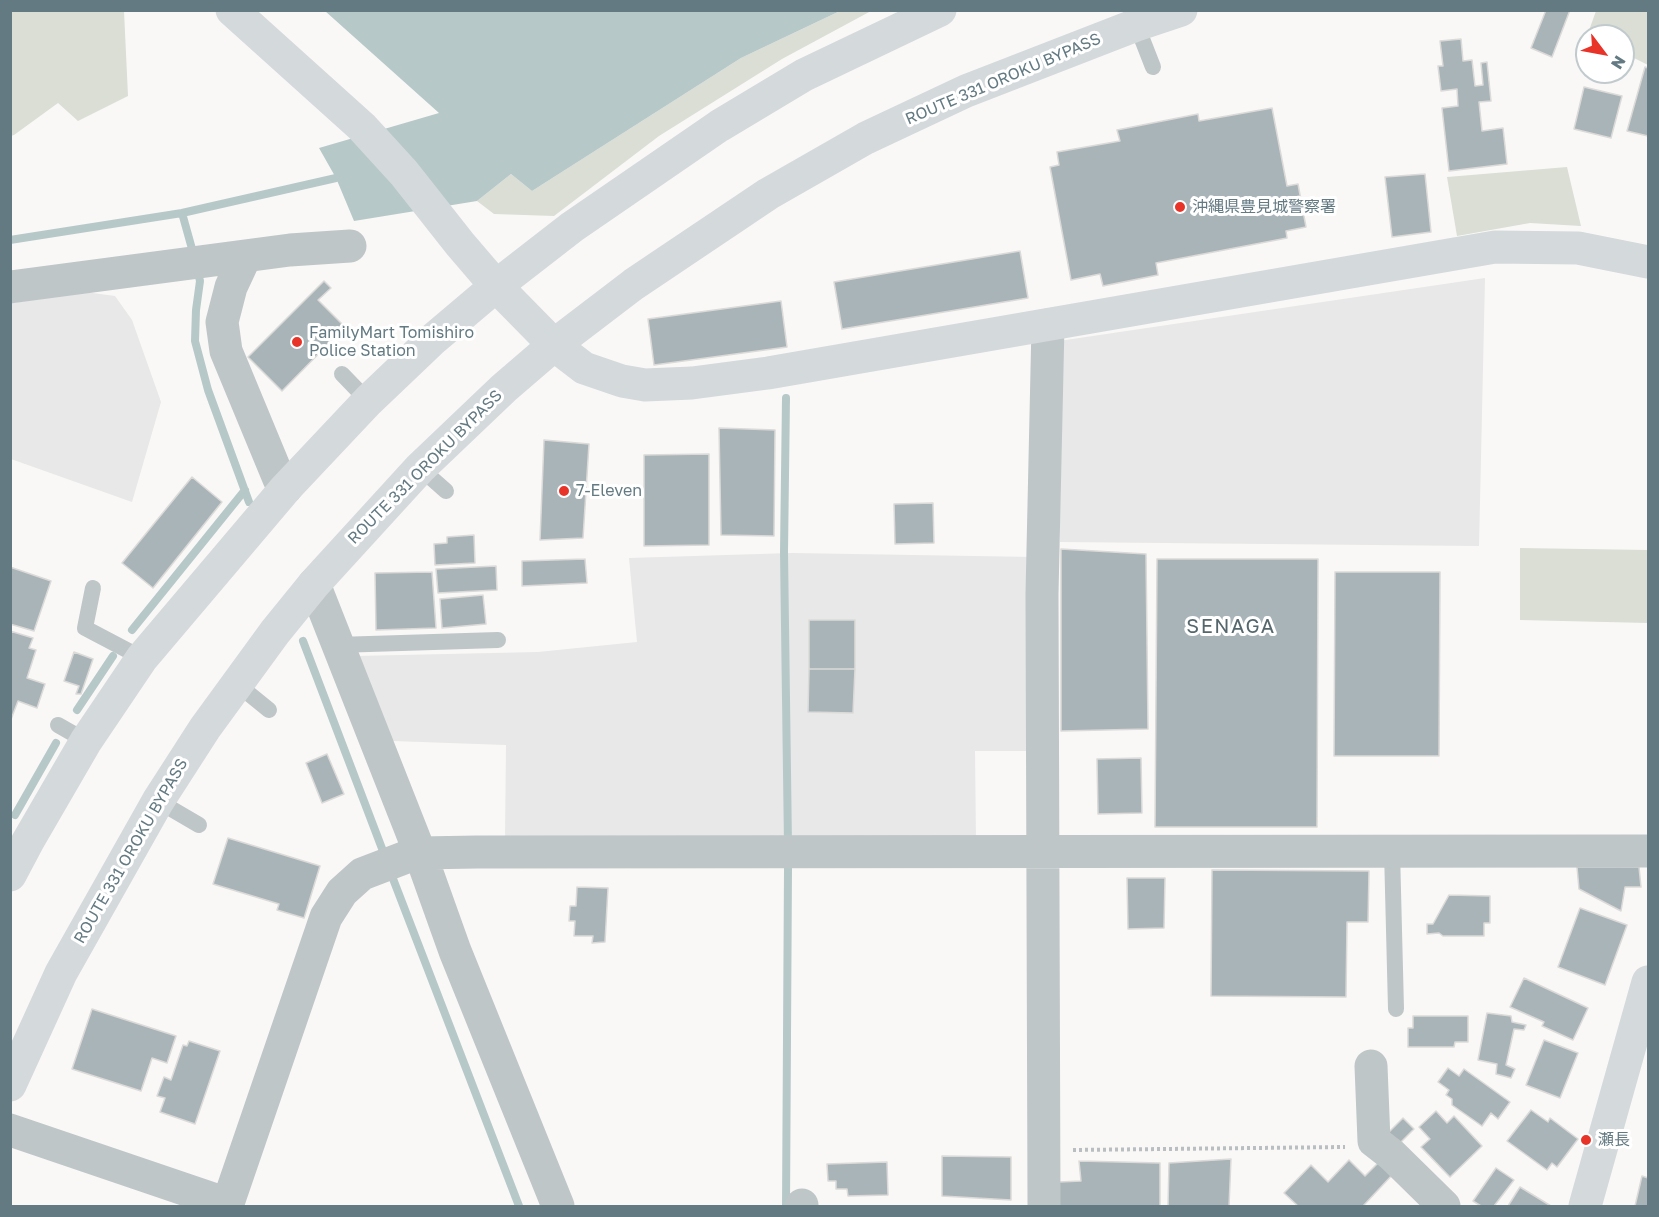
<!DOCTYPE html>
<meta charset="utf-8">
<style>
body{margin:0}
#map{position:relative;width:1659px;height:1217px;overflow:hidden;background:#f9f8f6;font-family:"Golos Text",sans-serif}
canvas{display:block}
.frame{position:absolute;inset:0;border:12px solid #637a82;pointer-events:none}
.north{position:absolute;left:1575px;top:24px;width:60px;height:60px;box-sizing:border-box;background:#fff;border:2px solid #c1cacd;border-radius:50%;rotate:122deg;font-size:16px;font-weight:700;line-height:24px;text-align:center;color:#637a82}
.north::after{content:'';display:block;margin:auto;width:21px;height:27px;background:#e73328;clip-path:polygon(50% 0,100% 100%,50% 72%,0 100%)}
</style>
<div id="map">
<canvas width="1659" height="1217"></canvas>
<div class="frame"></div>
<div class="north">N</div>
</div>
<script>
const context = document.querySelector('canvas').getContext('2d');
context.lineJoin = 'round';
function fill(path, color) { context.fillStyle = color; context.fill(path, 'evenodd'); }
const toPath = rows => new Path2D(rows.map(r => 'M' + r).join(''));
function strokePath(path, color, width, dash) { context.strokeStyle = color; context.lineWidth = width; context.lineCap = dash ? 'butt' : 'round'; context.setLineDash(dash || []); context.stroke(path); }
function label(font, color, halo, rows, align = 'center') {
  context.font = font + ' "Golos Text","Noto Sans JP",sans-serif'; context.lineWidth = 6; context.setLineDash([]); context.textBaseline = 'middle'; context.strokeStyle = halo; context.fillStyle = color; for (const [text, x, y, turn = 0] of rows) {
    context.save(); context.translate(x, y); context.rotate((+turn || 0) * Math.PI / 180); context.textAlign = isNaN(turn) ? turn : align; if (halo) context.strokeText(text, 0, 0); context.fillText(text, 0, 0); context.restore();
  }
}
fill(toPath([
 [1485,278,1479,546,1060,542,1059,341],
 [85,292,115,296,132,320,161,402,132,502,11,459,11,303],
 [792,553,1034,557,1035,751,975,751,976,842,505,843,506,745,393,741,356,656,538,652,637,642,629,558]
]), '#e7e8e7');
fill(toPath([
 [10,11,124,11,128,96,78,121,58,103,14,135,11,136],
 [840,11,871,11,782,59,659,136,554,216,494,214,477,201,511,174,532,191,741,58],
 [1596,11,1648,11,1648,65,1628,55,1623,55,1623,36,1587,36],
 [1567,167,1581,226,1530,223,1457,236,1447,177],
 [1520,548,1648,550,1648,623,1520,620]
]), '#daded5');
fill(toPath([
 [325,11,840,11,741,58,532,191,511,174,477,201,354,221,336,178,319,148,439,113]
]), '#b7c8c9');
strokePath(toPath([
 [182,213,194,256],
 [10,240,182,213,336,178],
 [197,269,200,281,196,310,195,341,208,390,249,502],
 [786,398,784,552,788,845],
 [132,630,245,490],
 [303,641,386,859],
 [77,710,113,656],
 [15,815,56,743],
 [390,871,519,1206],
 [786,1206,788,868]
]), '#b7c8c9', 8);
const building = toPath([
 [1546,10,1570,10,1552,57,1531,48,1546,10],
 [1461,39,1463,61,1472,60,1475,86,1483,85,1481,63,1487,62,1491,101,1479,102,1482,131,1503,128,1507,164,1449,171,1442,108,1458,106,1457,89,1441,91,1438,66,1443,66,1440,41,1461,39],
 [1645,67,1648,68,1648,136,1627,131,1645,67],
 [1584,87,1622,96,1611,138,1574,129,1584,87],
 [1272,108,1287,186,1298,184,1306,227,1286,231,1287,238,1156,263,1158,275,1103,286,1100,274,1071,280,1050,167,1059,165,1057,152,1120,141,1117,130,1198,114,1199,121,1272,108],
 [1425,174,1431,232,1392,237,1385,177,1425,174],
 [1020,251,1028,298,842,329,834,282,1020,251],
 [324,281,331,288,318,300,345,327,282,391,248,357,324,281],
 [781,301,787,347,654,365,648,319,781,301],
 [719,428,775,430,774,536,721,535,719,428],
 [544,440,589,444,583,538,540,540,544,440],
 [709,454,709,545,644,546,644,455,709,454],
 [192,477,222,502,153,588,122,563,192,477],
 [933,503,934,543,895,544,894,504,933,503],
 [474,535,475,563,435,565,434,544,447,543,447,537,474,535],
 [1061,549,1146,554,1148,729,1061,731,1061,549],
 [585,559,587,583,522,586,522,561,585,559],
 [1157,559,1318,559,1317,827,1155,827,1157,559],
 [496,566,497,590,438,593,436,569,496,566],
 [10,567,51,581,34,631,10,624,10,567],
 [432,572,436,628,376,630,375,573,432,572],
 [1335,572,1440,572,1439,756,1334,756,1335,572],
 [483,595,486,624,442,628,440,599,483,595],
 [809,620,855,620,855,669,809,669,809,620],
 [10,631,33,638,29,648,36,650,27,678,45,684,37,708,18,701,10,722,10,631],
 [74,652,93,659,81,694,76,694,79,686,64,681,74,652],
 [809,669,855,669,853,713,808,712,809,669],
 [327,754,344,794,322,803,306,763,327,754],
 [1141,758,1142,813,1098,814,1097,759,1141,758],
 [228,838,320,866,304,918,277,910,279,904,213,884,228,838],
 [1577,867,1639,867,1641,887,1625,887,1621,911,1579,889,1577,867],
 [1212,870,1369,871,1368,922,1347,922,1346,997,1211,996,1212,870],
 [1127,878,1165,878,1164,928,1128,929,1127,878],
 [577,887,608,888,605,942,592,943,593,936,574,936,575,921,569,921,570,906,576,906,577,887],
 [1449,895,1490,896,1490,923,1484,923,1484,936,1443,936,1439,933,1427,934,1427,924,1433,924,1449,895],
 [1580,908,1627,925,1605,985,1558,967,1580,908],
 [1524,978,1588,1008,1573,1040,1542,1026,1544,1022,1510,1007,1524,978],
 [92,1009,176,1036,167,1063,152,1058,141,1091,72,1069,92,1009],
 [1487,1013,1511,1016,1512,1022,1526,1025,1524,1030,1514,1029,1506,1065,1515,1069,1511,1078,1496,1074,1497,1064,1478,1060,1487,1013],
 [1413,1016,1468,1016,1468,1042,1455,1042,1454,1047,1408,1047,1408,1028,1413,1028,1413,1016],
 [1544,1040,1578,1053,1560,1098,1526,1085,1544,1040],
 [189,1041,220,1051,195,1124,160,1112,165,1098,157,1096,164,1077,171,1080,183,1045,187,1046,189,1041],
 [1448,1068,1459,1076,1464,1069,1510,1102,1498,1119,1491,1113,1482,1126,1452,1105,1452,1099,1446,1095,1449,1090,1438,1082,1448,1068],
 [1531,1110,1548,1122,1550,1118,1578,1139,1557,1167,1552,1163,1547,1170,1507,1141,1531,1110],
 [1436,1111,1447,1123,1454,1116,1482,1146,1450,1177,1421,1147,1430,1139,1419,1127,1436,1111],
 [1403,1118,1414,1129,1399,1144,1388,1133,1403,1118],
 [942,1156,1011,1157,1011,1200,942,1196,942,1156],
 [1231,1159,1229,1206,1168,1206,1169,1163,1231,1159],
 [1349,1160,1365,1176,1381,1160,1394,1173,1363,1206,1298,1206,1284,1193,1311,1165,1328,1182,1349,1160],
 [1079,1161,1160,1163,1160,1206,1058,1206,1059,1182,1081,1181,1079,1161],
 [887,1162,888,1195,848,1196,847,1189,836,1189,836,1181,828,1181,827,1164,887,1162],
 [1496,1168,1514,1180,1494,1206,1481,1206,1473,1201,1496,1168],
 [1642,1176,1648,1178,1648,1206,1635,1206,1642,1176],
 [1520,1187,1551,1206,1508,1206,1520,1187]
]);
fill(building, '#a9b4b8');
strokePath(building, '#dbdad8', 1.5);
strokePath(toPath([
 [1073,1150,1345,1147]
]), '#b9bec0', 4, [3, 3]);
strokePath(toPath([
 [1135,21,1153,67],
 [342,374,368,401],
 [420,468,446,491],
 [93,588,85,628,142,658],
 [337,645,498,640],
 [237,684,269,710],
 [58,725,86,741],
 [158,801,199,825],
 [1392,851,1396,1009]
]), '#bfc6c8', 16);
strokePath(toPath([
 [245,257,231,287,222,322,226,351,279,479,286,488],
 [10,287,290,250,350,246],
 [314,584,420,853,455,951,558,1206],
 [1371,1066,1374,1141,1392,1155,1444,1206],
 [10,1130,228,1204],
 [802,1205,802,1206],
 [227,1206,326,917,342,892,362,874,409,856,420,853,477,852,1648,851],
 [1044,1206,1042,594,1048,325]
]), '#bfc6c8', 33);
strokePath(toPath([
 [232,10,362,127,404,173,460,244,496,286,554,345,584,368,622,381,645,385,692,383,768,373,1495,247,1578,248,1648,262],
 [1585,1206,1648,982]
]), '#d4d9dc', 33);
strokePath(toPath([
 [10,875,28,841,86,741,142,658,286,488,368,401,431,341,496,286,572,227,719,126,804,75,940,10],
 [10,1085,61,973,158,801,205,728,275,632,314,584,420,468,504,388,554,345,634,284,768,194,866,138,966,91,1136,25,1181,10]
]), '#d4d9dc', 33);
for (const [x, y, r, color] of [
 [1180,207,6,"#e73328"],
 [297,342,6,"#e73328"],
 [564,491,6,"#e73328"],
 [1586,1140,6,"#e73328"]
]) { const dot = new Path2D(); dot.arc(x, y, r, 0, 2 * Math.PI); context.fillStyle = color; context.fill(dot); strokePath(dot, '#fff', 2); }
label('16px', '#637a82', '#fff', [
 ["ROUTE 331 OROKU BYPASS",1003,79,-23],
 ["ROUTE 331 OROKU BYPASS",425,467,-45],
 ["ROUTE 331 OROKU BYPASS",131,851,-60]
]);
label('16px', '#637a82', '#fff', [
 ["沖縄県豊見城警察署",1192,207],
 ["FamilyMart Tomishiro",309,333],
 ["Police Station",309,351],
 ["7-Eleven",576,491],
 ["瀬長",1598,1140]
], 'left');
context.letterSpacing = '1.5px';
label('20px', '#55676d', '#fff', [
 ["SENAGA",1231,627]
]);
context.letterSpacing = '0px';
</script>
